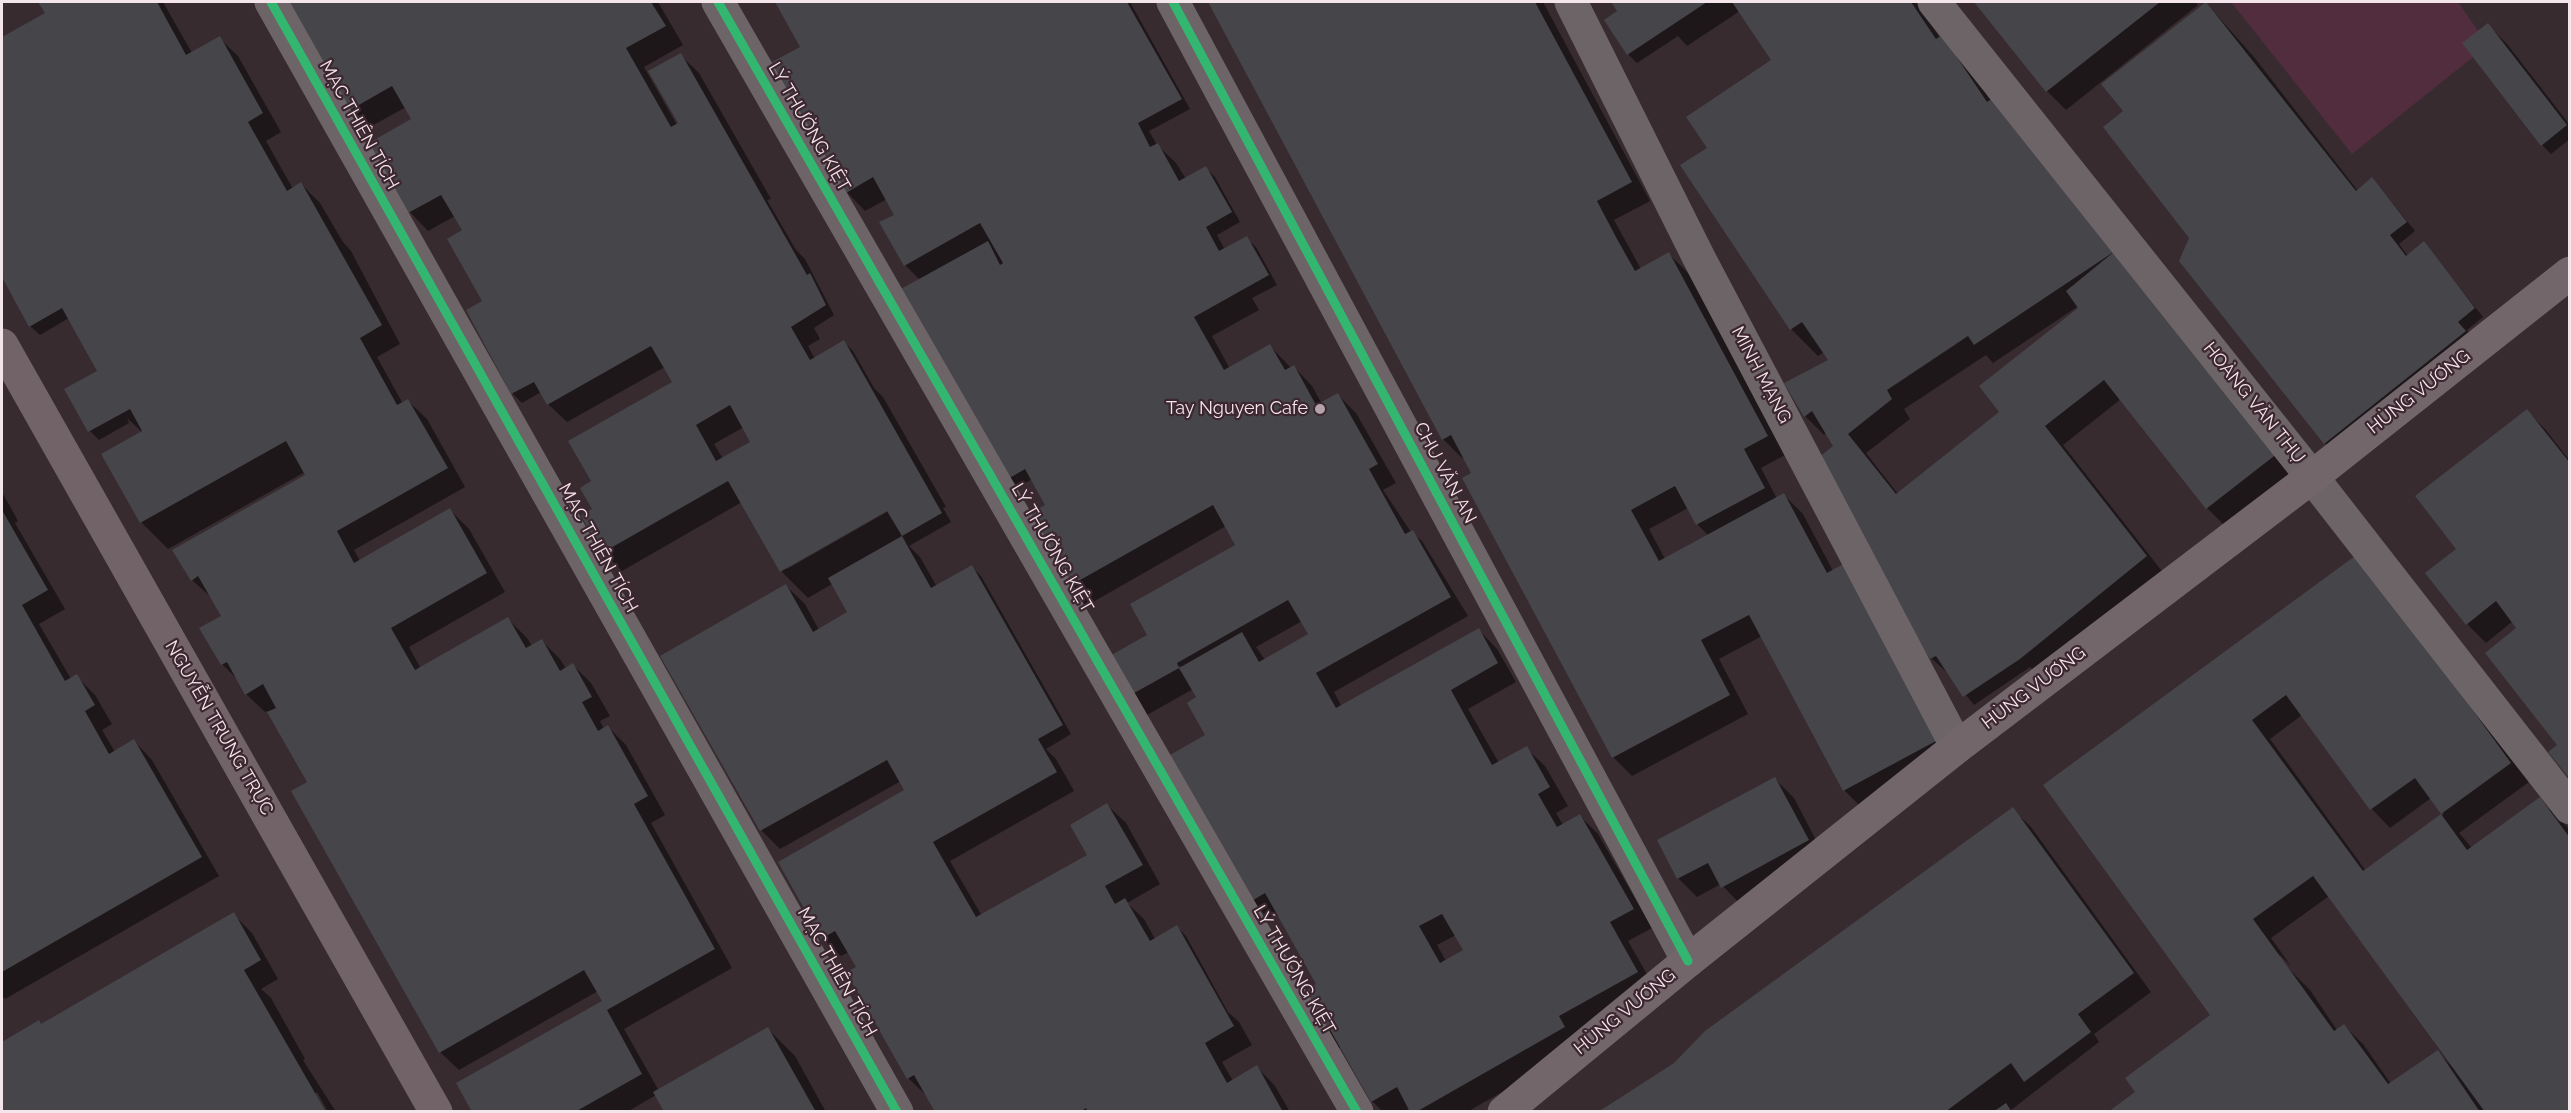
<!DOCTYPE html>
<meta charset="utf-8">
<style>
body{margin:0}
#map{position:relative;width:2571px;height:1113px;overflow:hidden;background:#372b30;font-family:Raleway,sans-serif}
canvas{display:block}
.frame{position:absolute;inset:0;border:3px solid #f4e5ea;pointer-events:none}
</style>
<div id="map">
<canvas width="2571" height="1113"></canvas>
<div class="frame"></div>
</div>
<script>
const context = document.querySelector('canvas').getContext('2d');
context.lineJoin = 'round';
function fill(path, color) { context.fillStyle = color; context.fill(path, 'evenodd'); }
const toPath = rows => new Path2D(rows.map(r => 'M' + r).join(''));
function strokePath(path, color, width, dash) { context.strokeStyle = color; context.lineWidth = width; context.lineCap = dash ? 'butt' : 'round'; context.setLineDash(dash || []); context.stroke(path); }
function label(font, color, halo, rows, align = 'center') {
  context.font = font + ' Raleway,sans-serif'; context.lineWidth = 4.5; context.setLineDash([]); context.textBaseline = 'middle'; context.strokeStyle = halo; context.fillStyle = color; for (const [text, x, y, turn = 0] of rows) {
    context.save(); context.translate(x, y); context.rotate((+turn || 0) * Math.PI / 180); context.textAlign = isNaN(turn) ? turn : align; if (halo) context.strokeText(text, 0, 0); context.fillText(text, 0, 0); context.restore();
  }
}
fill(toPath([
 [2231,2,2458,2,2488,45,2352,154]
]), '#522d3d');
fill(toPath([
 [40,2,163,2,192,53,219,38,238,56,281,132,266,141,293,189,301,184,320,203,343,242,351,251,400,344,377,357,403,404,408,401,427,419,465,487,354,550,360,561,450,510,469,529,505,592,409,647,421,669,508,619,527,638,532,646,542,641,560,659,566,669,573,665,591,683,610,716,600,721,604,729,608,727,626,745,665,815,651,823,732,968,624,1029,659,1091,768,1029,795,1056,826,1112,663,1112,665,1110,656,1095,627,1112,474,1112,604,1001,598,991,459,1070,440,1052,309,783,268,711,265,712,246,694,241,683,222,664,223,616,212,598,192,580,307,475,305,472,168,549,141,522,103,455,143,433,127,418,129,423,99,440,90,431,67,389,99,371,69,318,40,335,30,326,2,274,2,39,47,13],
 [290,2,658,2,683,45,644,67,677,125,680,123,680,55,699,73,771,199,767,200,796,250,805,259,834,315,814,328,820,339,808,346,815,359,844,342,853,351,874,388,883,397,946,507,943,508,951,522,909,546,920,557,937,587,972,567,981,576,1071,734,1046,749,1056,759,1074,791,950,861,982,916,1089,855,1107,805,1126,823,1160,884,1127,903,1144,919,1155,939,1177,927,1186,936,1228,1012,1239,1022,1252,1045,1222,1062,1233,1081,1257,1067,1275,1086,1290,1112,937,1112,927,1096,908,1078,849,952,841,956,822,938,906,791,901,781,780,849,761,830,662,656,786,586,805,604,819,630,849,613,832,584,808,598,781,571,742,502,622,571,603,552,594,510,593,481,674,383,665,367,567,422,548,404,541,392,522,403,513,394,489,353,484,302,464,231,455,216,428,231,410,212,371,144,413,120,406,107,370,127,351,109],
 [744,427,753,442,723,459,714,444],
 [893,506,894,508,787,569,787,566],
 [777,2,1130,2,1190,109,1149,131,1157,145,1176,163,1186,179,1206,168,1215,177,1240,222,1217,235,1225,250,1246,238,1256,247,1277,285,1252,298,1259,310,1212,336,1230,369,1270,346,1291,368,1294,367,1312,386,1322,404,1338,395,1356,413,1396,483,1383,490,1411,532,1422,541,1468,616,1334,692,1342,707,1479,630,1497,649,1516,682,1468,709,1499,763,1526,748,1545,766,1568,806,1556,813,1563,825,1580,816,1598,834,1652,928,1628,941,1656,990,1583,1046,1467,1112,1412,1112,1410,1108,1404,1112,1383,1112,1372,1101,1341,1047,1336,1050,1318,1031,1318,985,1278,915,1270,920,1252,901,1210,742,1198,698,1193,689,1147,715,1129,696,1149,635,1237,545,1226,526,1086,606,1067,587,1047,505,1032,479,1019,487,1009,478,920,280,905,265,881,223,896,215,887,199,865,211,847,192,802,47],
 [1302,621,1310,635,1265,660,1256,647],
 [1176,666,1180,666,1184,674],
 [1456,935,1465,951,1446,961,1437,945],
 [1210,2,1543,2,1650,201,1614,220,1641,269,1669,254,1688,273,1785,455,1761,468,1777,499,1784,495,1803,514,1833,571,1966,753,1871,817,1844,790,1762,636,1719,659,1748,714,1632,776,1613,757,1464,478,1473,473,1464,457,1462,458,1443,439],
 [1688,508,1697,524,1709,536,1665,559,1649,529],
 [1613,2,1916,2,1940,38,1961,55,1991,101,2295,473,2234,535,2207,508,2121,399,2063,445,2165,575,2040,676,2030,667,1974,705,1951,676,1931,658,1865,533,1835,446,1827,432,1824,435,1805,416,1830,360,1824,352,1818,356,1791,329,1709,148,1773,60,1740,11,1687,46,1678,36,1637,63,1628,54,1606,21,1618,10],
 [2080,305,2082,307,2001,413,1898,494,1866,453,1910,419,1904,409,1986,355,1993,363],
 [1977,2,2195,2,2198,5,2066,110,2047,91],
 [2206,3,2254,57,2358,191,2372,179,2381,189,2415,231,2399,244,2408,256,2424,243,2483,317,2467,330,2483,351,2343,462,2325,443,2191,238,2125,111],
 [2488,25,2507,44,2566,120,2570,127,2570,139,2551,154,2542,145],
 [2527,411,2545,429,2570,461,2570,777,2519,628,2513,621,2486,643,2467,624,2458,549],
 [2,492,18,521,15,523,65,609,39,624,71,679,76,676,95,695,112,724,102,730,115,752,134,741,152,760,219,876,5,999,2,996],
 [2377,574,2529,782,2459,833,2472,848,2540,799,2570,830,2570,1112,2111,1112,2135,1094,2213,1015,2064,812],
 [2302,715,2372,809,2390,828,2431,798,2444,814,2366,871,2270,739],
 [2329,896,2451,1066,2438,1052,2391,1084,2363,1044,2344,1026,2337,1030,2310,990,2277,957,2280,955,2291,966,2271,938],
 [1775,779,1794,798,1826,859,1741,905,1721,884,1697,897,1678,878,1659,841],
 [2012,809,2031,827,2151,992,2094,1034,2099,1042,2011,1110,2012,1112,1600,1112,1675,1064],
 [233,914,252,933,278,979,261,989,271,998,305,1059,303,1060,336,1112,328,1112,317,1092,314,1094,325,1112,2,1112,2,1043,38,1022,42,1025]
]), '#0007');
fill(toPath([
 [38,2,157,2,186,55,220,36,263,113,248,122,287,191,301,182,382,325,360,338,397,405,408,399,448,468,337,531,354,563,450,508,487,573,391,628,415,670,508,617,526,648,542,639,560,671,573,663,592,697,582,702,598,731,608,725,648,796,634,804,715,949,607,1010,642,1074,575,1112,472,1112,456,1083,602,1001,584,970,439,1053,291,791,307,782,267,712,276,708,263,684,245,695,227,662,221,665,199,628,221,616,198,576,191,581,172,550,305,475,286,441,140,523,101,454,142,431,130,409,88,432,64,389,97,371,62,308,29,327,2,277,2,37,45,13],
 [288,2,651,2,666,26,626,48,671,127,678,123,648,71,681,53,807,275,810,273,826,305,791,327,810,360,844,340,942,513,902,536,887,511,780,572,728,481,602,553,581,516,592,509,580,488,591,481,568,441,672,382,651,346,547,405,534,382,511,394,466,310,482,301,447,239,462,230,441,195,408,213,369,143,411,119,392,86,350,110],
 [730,405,750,442,716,461,696,425],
 [775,2,1127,2,1182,99,1138,123,1150,147,1158,143,1179,181,1206,166,1232,212,1206,227,1219,251,1247,236,1269,275,1194,317,1224,370,1270,344,1285,370,1294,365,1316,405,1338,393,1378,464,1369,469,1405,534,1413,530,1451,597,1316,673,1336,708,1479,628,1498,663,1451,690,1492,765,1527,746,1550,787,1538,794,1557,827,1580,814,1634,909,1610,922,1638,972,1559,1016,1565,1027,1416,1112,1410,1112,1397,1087,1371,1102,1328,1026,1316,1032,1296,996,1316,984,1265,893,1250,902,1163,759,1205,735,1187,703,1196,697,1179,668,1242,632,1259,662,1308,634,1288,600,1177,663,1179,668,1127,697,1106,658,1147,635,1130,604,1235,545,1213,505,1066,588,1030,513,1045,505,1025,469,1008,479,899,290,988,241,1000,265,1003,263,980,223,904,266,879,222,894,215,873,177,846,193,772,62,800,47],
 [1442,914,1463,950,1440,963,1419,926],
 [1208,2,1535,2,1632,182,1597,201,1617,239,1635,271,1669,252,1768,436,1744,449,1765,488,1696,525,1675,486,1631,510,1659,561,1784,493,1827,573,1854,558,1949,734,1843,791,1749,615,1701,640,1730,695,1612,758,1462,478,1471,473,1451,435,1442,440],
 [1611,2,1707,2,1627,55,1604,20,1617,11],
 [1732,2,1911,2,1936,39,1942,35,1987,102,1999,94,2278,453,2206,509,2104,380,2045,426,2147,556,2020,659,1963,697,1936,656,1930,659,1877,586,1852,541,1863,533,1809,465,1833,446,1812,411,1804,417,1784,383,1828,360,1802,322,1790,330,1680,165,1707,148,1686,117,1771,60],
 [2115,251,2066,291,2078,308,1979,386,1999,412,1896,494,1848,434,1892,399,1887,390,1968,336,1974,345],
 [1974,2,2160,2,2046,92],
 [2206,2,2356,191,2372,177,2407,222,2390,235,2406,256,2424,241,2475,308,2458,322,2466,331,2324,444,2179,261,2189,238,2103,127,2123,111,2101,84],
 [2488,23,2567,125,2541,146,2462,43],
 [2527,409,2570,463,2570,779,2548,752,2557,745,2485,653,2516,628,2496,601,2466,625,2425,573,2456,549,2415,496],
 [2,510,48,590,22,605,65,681,77,674,95,705,85,711,109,754,134,739,202,857,2,972],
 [902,536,931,588,972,565,1063,725,1038,739,1057,772,933,842,976,917,1087,855,1070,825,1107,803,1143,865,1105,886,1115,904,1125,898,1150,941,1177,925,1234,1026,1205,1043,1227,1083,1257,1065,1283,1112,1088,1112,1086,1108,1080,1112,935,1112,914,1075,907,1079,846,972,856,967,835,931,821,939,778,862,904,790,887,760,760,831,660,656,786,584,813,632,847,612,828,578],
 [2359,553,2511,763,2441,814,2467,850,2540,797,2570,838,2570,1112,2485,1112,2313,876,2253,919,2334,1031,2344,1024,2388,1084,2438,1050,2480,1112,2108,1112,2135,1092,2125,1078,2210,1015,2043,785],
 [2286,695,2370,810,2415,778,2441,814,2363,871,2252,720],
 [1775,777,1809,840,1721,888,1708,863,1677,879,1657,840],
 [2013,807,2134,973,2078,1014,2091,1032,2024,1082,2011,1063,1945,1112,1598,1112,1674,1063,1705,1031],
 [234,912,261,960,244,970,326,1112,2,1112,2,1042,39,1020,41,1024],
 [768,1027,816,1112,660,1112,663,1110,653,1092],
 [2006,1103,2012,1112,1993,1112]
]), '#464549');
strokePath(toPath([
 [271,2,897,1112],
 [1173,2,1688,961],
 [1571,2,1699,258,1957,747],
 [1934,2,2312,477,2570,808]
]), '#6d6467', 33);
strokePath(toPath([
 [718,2,1357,1112]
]), '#6d6467', 33);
strokePath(toPath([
 [1504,1112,1688,961,1957,747,2312,477,2570,273]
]), '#72666b', 33);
strokePath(toPath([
 [2,345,436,1112]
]), '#716368', 33);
strokePath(toPath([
 [271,2,897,1112],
 [718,2,1357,1112],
 [1173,2,1688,961]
]), '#33b770', 9);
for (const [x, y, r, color] of [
 [1320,409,6,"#b2a4a9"]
]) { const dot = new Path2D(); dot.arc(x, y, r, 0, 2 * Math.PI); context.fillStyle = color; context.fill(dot); strokePath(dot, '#3c262f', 2); }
label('18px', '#f4e5ea', '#3c262f', [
 ["MẠC THIÊN TÍCH",359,125,61],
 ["LÝ THƯỜNG KIỆT",809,127,60],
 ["MINH MẠNG",1761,375,62],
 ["HÙNG VƯƠNG",2419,392,-38],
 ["HOÀNG VĂN THỤ",2254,403,51],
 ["CHU VĂN AN",1445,473,62],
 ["MẠC THIÊN TÍCH",598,548,61],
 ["LÝ THƯỜNG KIỆT",1052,548,60],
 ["HÙNG VƯƠNG",2034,688,-37],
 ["NGUYỄN TRUNG TRỰC",219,728,60],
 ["LÝ THƯỜNG KIỆT",1294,970,60],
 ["MẠC THIÊN TÍCH",837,972,61],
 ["HÙNG VƯƠNG",1625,1012,-39]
]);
label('18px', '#f4e5ea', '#3c262f', [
 ["Tay Nguyen Cafe",1308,409]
], 'right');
</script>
